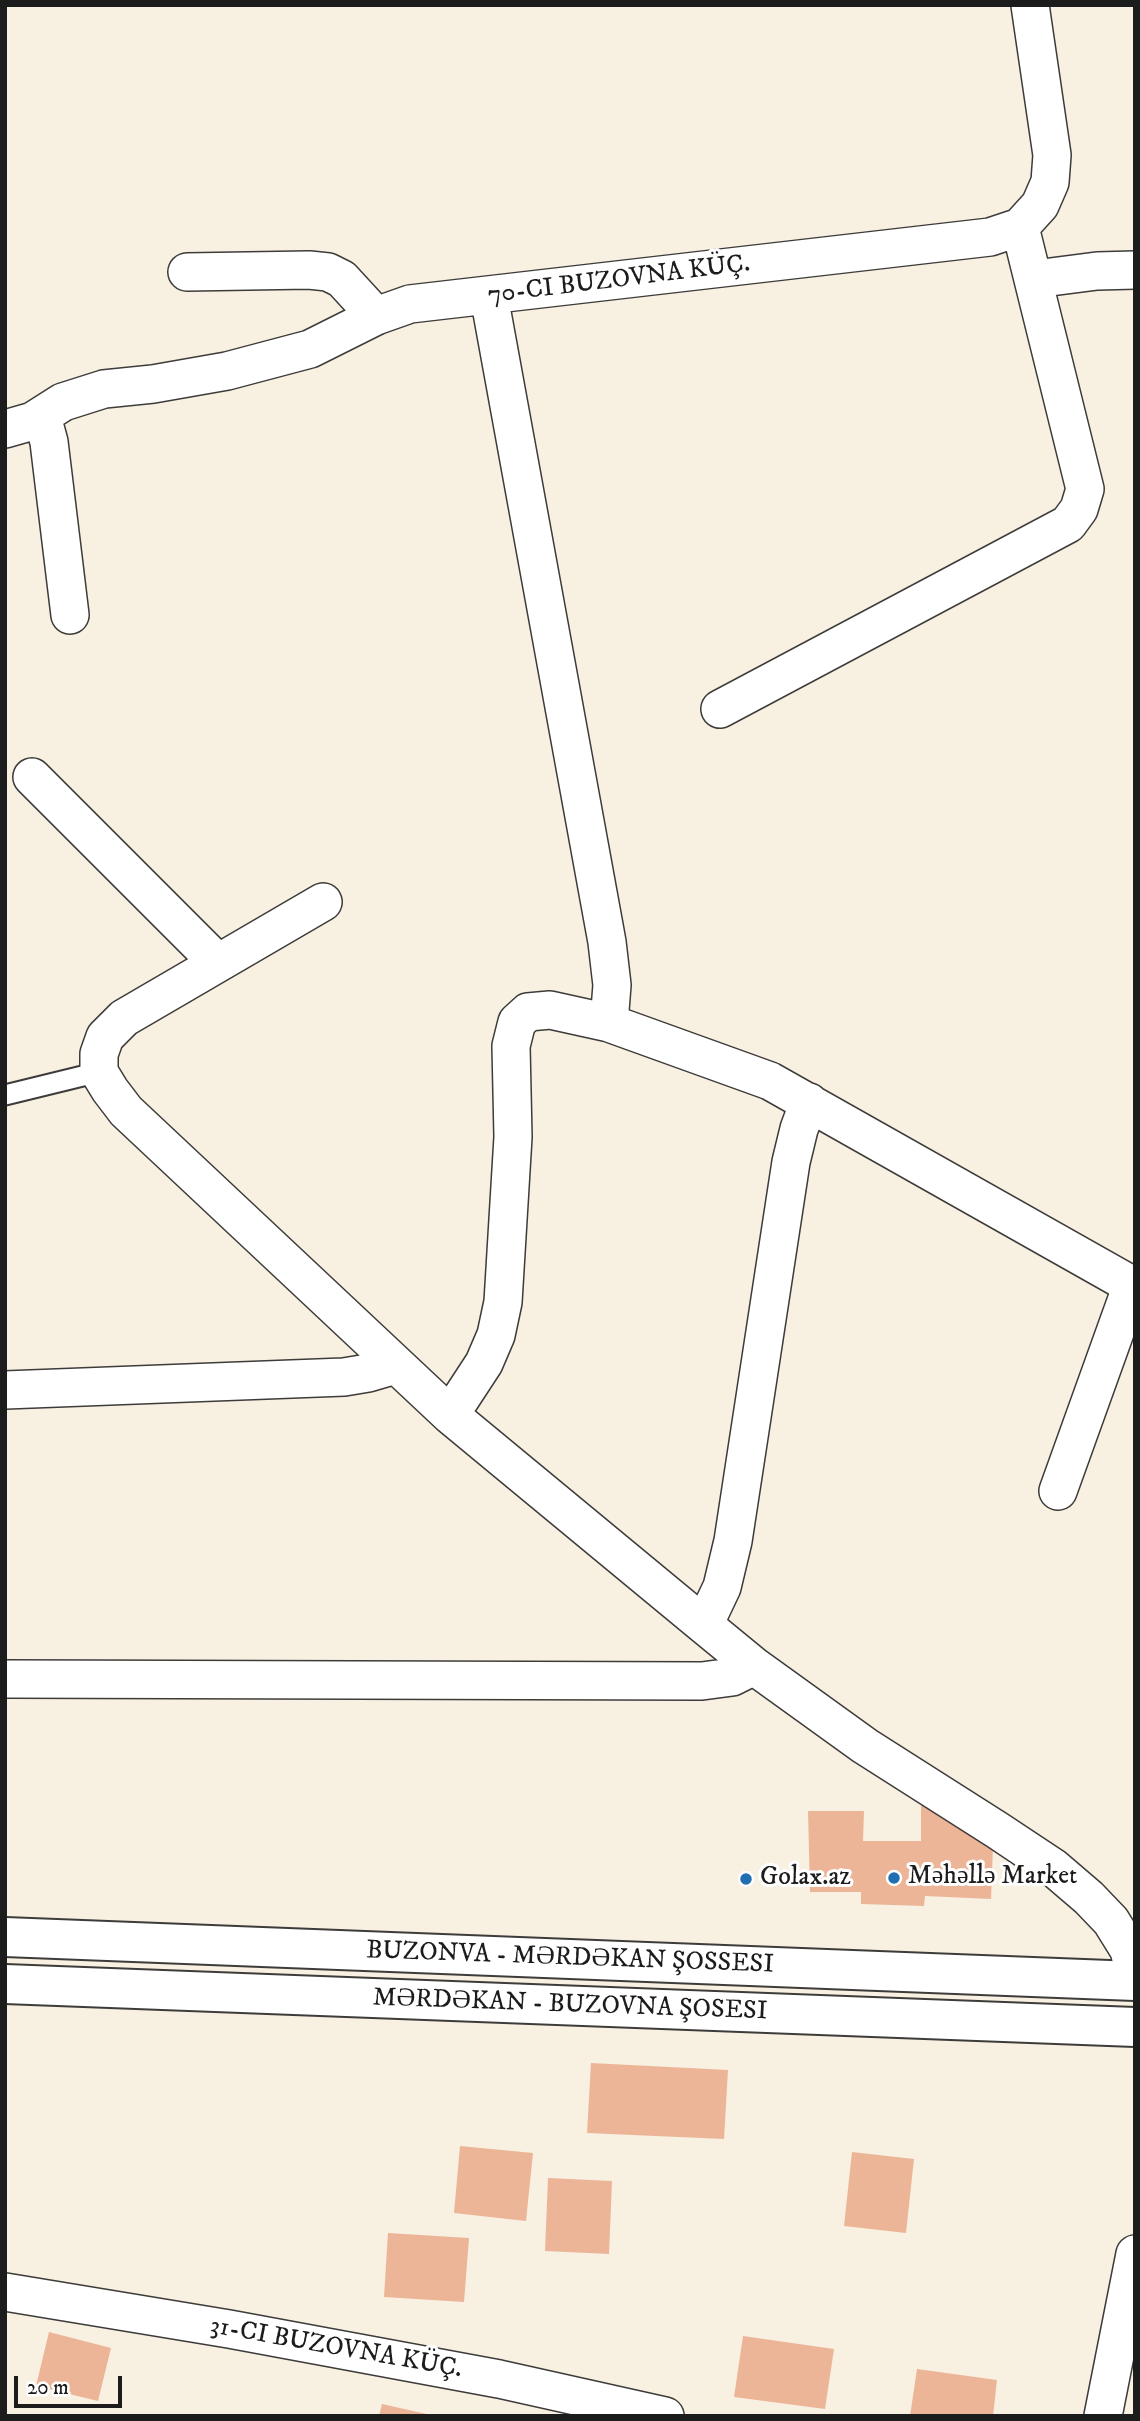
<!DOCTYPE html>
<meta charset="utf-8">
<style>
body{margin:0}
#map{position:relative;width:1140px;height:2421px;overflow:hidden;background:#f8f0e1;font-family:"IM FELL DW Pica",serif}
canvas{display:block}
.frame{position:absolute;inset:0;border:7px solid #1c1c1c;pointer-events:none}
.scale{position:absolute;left:14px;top:2376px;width:108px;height:32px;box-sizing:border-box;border:4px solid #1c1c1c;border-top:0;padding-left:9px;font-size:21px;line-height:24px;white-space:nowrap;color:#1c1c1c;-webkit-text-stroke:5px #fff;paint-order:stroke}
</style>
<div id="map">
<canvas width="1140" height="2421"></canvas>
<div class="frame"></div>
<div class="scale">20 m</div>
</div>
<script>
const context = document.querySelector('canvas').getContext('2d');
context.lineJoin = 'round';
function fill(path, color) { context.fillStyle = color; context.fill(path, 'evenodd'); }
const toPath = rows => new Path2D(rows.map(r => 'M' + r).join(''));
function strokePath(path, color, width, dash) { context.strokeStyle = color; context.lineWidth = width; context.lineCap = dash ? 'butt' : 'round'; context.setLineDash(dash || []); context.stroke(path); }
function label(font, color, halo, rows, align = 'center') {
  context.font = font + ' "IM FELL DW Pica",serif'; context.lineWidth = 6; context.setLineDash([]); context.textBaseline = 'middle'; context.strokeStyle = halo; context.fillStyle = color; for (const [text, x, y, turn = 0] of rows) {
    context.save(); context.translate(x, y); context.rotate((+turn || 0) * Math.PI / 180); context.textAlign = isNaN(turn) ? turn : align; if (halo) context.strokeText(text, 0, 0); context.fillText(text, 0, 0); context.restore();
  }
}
fill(toPath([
 [921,1805,993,1846,991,1899,925,1896,924,1906,861,1904,861,1892,810,1892,808,1811,864,1811,863,1841,921,1841],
 [591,2063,728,2070,724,2139,587,2133],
 [460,2146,533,2153,526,2221,454,2213],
 [852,2152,914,2159,906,2233,844,2226],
 [548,2178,612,2181,609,2254,545,2251],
 [388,2233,469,2238,464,2302,384,2297],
 [49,2332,111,2348,98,2401,36,2386],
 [743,2336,834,2349,825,2409,734,2397],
 [917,2369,997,2380,993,2416,910,2416],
 [382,2404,431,2415,431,2416,379,2416]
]), '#edb598');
const service = toPath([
 [5,1095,99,1072]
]);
const minor = toPath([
 [187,272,309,270,328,272,342,279,376,316],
 [1035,279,1097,271,1135,270],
 [489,296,607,942,612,985,609,1023],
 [42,416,49,442,70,615],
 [5,429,33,421,63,402,104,389,153,384,227,371,310,349,376,316,410,304,990,237,1020,227,1040,205,1050,182,1052,155,1030,5],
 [720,709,1068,524,1079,509,1085,489,1020,227],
 [32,777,218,963],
 [323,902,124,1018,105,1037,99,1054,99,1072,110,1090,126,1111,450,1415,704,1625,754,1666,865,1746,997,1830,1054,1868,1089,1898,1111,1921,1129,1950,1135,1976],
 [5,1390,344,1377,368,1373,395,1365],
 [450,1415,484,1363,496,1335,503,1302,513,1137,511,1046,517,1022,528,1012,550,1010,609,1023,770,1081,1135,1287],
 [1058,1491,1132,1285],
 [704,1625,722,1587,733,1541,791,1162,799,1129,809,1102],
 [5,1679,702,1681,732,1677,754,1666],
 [5,2292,229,2329,499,2379,665,2416],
 [1103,2416,1135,2254]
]);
const primary = toPath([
 [5,1937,1135,1981],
 [5,1984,1135,2027]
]);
strokePath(service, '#3d3c3a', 23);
strokePath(minor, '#3d3c3a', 40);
strokePath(primary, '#3d3c3a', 42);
strokePath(service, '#fff', 19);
strokePath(minor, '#fff', 37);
strokePath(primary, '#fff', 38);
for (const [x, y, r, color] of [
 [894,1878,7,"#1f6fb2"],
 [746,1879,7,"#1f6fb2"]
]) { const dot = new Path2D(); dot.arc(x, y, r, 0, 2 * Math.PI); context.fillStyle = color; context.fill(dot); strokePath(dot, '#fff', 2.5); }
label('26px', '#1c1c1c', '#fff', [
 ["70-CI BUZOVNA KÜÇ.",619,281,-7],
 ["BUZONVA - MƏRDƏKAN ŞOSSESI",570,1959,2],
 ["MƏRDƏKAN - BUZOVNA ŞOSESI",570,2006,2],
 ["31-CI BUZOVNA KÜÇ.",336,2349,10]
]);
label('26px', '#1c1c1c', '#fff', [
 ["Məhəllə Market",908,1878],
 ["Golax.az",760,1879]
], 'left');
</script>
